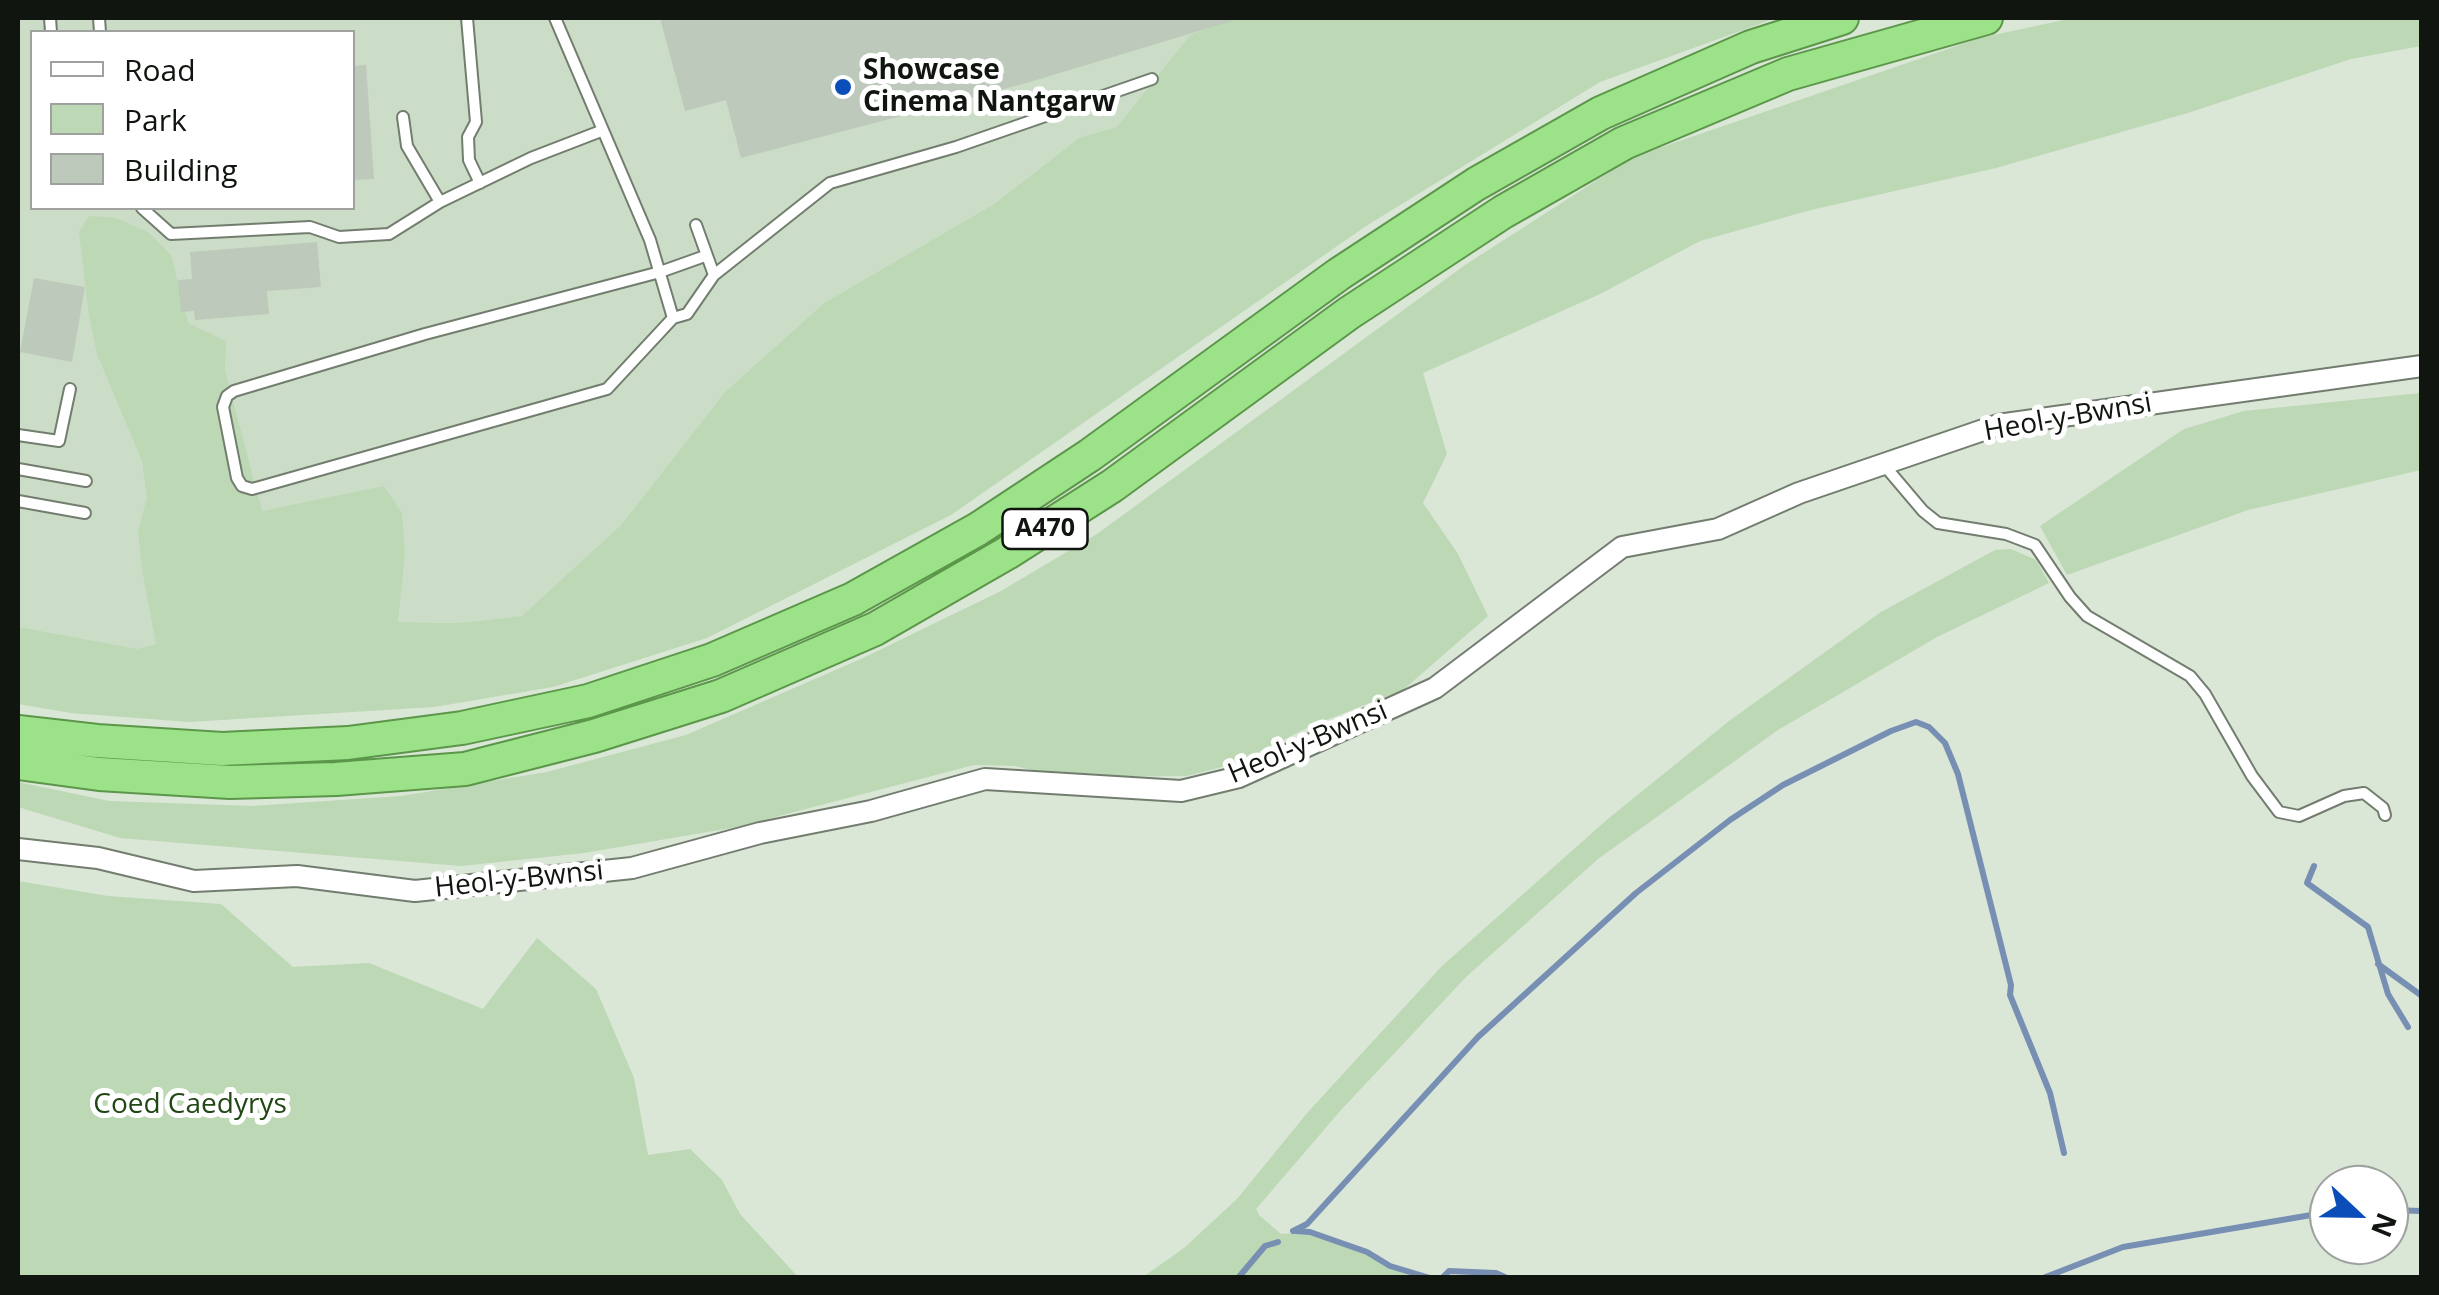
<!DOCTYPE html>
<style>
body{margin:0}
#map{position:relative;width:2439px;height:1295px;overflow:hidden;background:#dae6d6;font-family:"Open Sans",sans-serif}
canvas{display:block}
.frame{position:absolute;inset:0;border:20px solid #10150f;pointer-events:none}
.legend{position:absolute;left:30px;top:30px;width:325px;height:180px;box-sizing:border-box;background:#fff;border:2px solid #9fa19f;margin:0;padding:12px 18px;list-style:none;font-size:30px;color:#10150f}
.legend li{display:flex;align-items:center;gap:20px;height:50px}
.legend b{width:50px;border:2px solid #9fa19f}
.north{position:absolute;left:2309px;top:1165px;width:100px;height:100px;box-sizing:border-box;background:#fff;border:2px solid #9fa19f;border-radius:50%;rotate:112deg;font-size:28px;font-weight:700;line-height:40px;text-align:center;color:#10150f}
.north::after{content:'';display:block;margin:auto;width:35px;height:45px;background:#0c4eb9;clip-path:polygon(50% 0,100% 100%,50% 72%,0 100%)}
</style>
<div id="map">
<canvas width="2439" height="1295"></canvas>
<div class="frame"></div>
<ul class="legend">
<li><b style="height:12px;background:#fff"></b>Road</li>
<li><b style="height:28px;background:#bcd8b5"></b>Park</li>
<li><b style="height:28px;background:#bdc9ba"></b>Building</li>
</ul>
<div class="north">N</div>
</div>
<script>
const context = document.querySelector('canvas').getContext('2d');
context.lineJoin = 'round';
function fill(path, color) { context.fillStyle = color; context.fill(path, 'evenodd'); }
const toPath = rows => new Path2D(rows.map(r => 'M' + r).join(''));
function strokePath(path, color, width, dash) { context.strokeStyle = color; context.lineWidth = width; context.lineCap = dash ? 'butt' : 'round'; context.setLineDash(dash || []); context.stroke(path); }
function label(font, color, halo, rows, align = 'center') {
  context.font = font + ' "Open Sans",sans-serif'; context.lineWidth = 10; context.setLineDash([]); context.textBaseline = 'middle'; context.strokeStyle = halo; context.fillStyle = color; for (const [text, x, y, turn = 0] of rows) {
    context.save(); context.translate(x, y); context.rotate((+turn || 0) * Math.PI / 180); context.textAlign = isNaN(turn) ? turn : align; if (halo) context.strokeText(text, 0, 0); context.fillText(text, 0, 0); context.restore();
  }
}
fill(toPath([
 [18,18,1234,18,1190,35,1117,128,1079,138,994,204,824,303,725,392,621,525,523,616,458,623,353,621,18,672],
 [32,32,352,32,352,208,32,208]
]), '#ccddc7');
fill(toPath([
 [1234,18,1776,18,1600,82,1366,226,951,515,707,638,553,687,434,707,189,722,71,713,18,704,18,627,137,649,156,644,143,575,138,532,147,497,142,461,97,354,89,316,79,232,89,216,116,218,148,232,171,255,188,323,226,341,225,371,262,511,384,486,402,513,405,553,398,622,458,623,522,616,621,525,725,392,824,303,994,204,1079,138,1117,127,1190,35],
 [2073,18,2421,18,2421,46,2351,59,2191,112,1996,168,1811,210,1700,241,1600,294,1423,373,1447,454,1423,503,1458,554,1488,616,1403,690,1311,726,1237,763,1187,776,1065,777,1014,766,974,765,737,827,584,853,461,866,120,838,18,807,18,782,109,801,252,806,401,796,547,772,686,735,863,658,1001,591,1097,534,1465,265,1633,157,1980,38],
 [2421,393,2421,470,2248,510,2067,575,2040,526,2184,429,2244,411],
 [2011,549,2036,560,2049,583,1937,637,1778,730,1598,859,1466,977,1341,1110,1256,1209,1259,1215,1281,1234,1310,1232,1367,1252,1390,1266,1430,1277,1143,1277,1184,1248,1237,1199,1308,1112,1442,966,1609,818,1729,721,1881,612,1995,550],
 [18,881,108,896,221,904,293,967,369,963,483,1009,537,938,596,989,634,1078,648,1155,690,1149,722,1180,740,1214,798,1277,18,1277]
]), '#bcd8b5');
strokePath(toPath([
 [2314,866,2307,883,2368,927,2388,994,2408,1027],
 [2378,964,2422,996],
 [2389,1210,2422,1211],
 [1293,1231,1307,1224,1478,1037,1636,893,1730,820,1783,785,1891,731,1916,722,1929,727,1945,743,1958,774,2011,985,2010,995,2050,1093,2064,1153],
 [1296,1231,1310,1232,1367,1252,1390,1266,1430,1278],
 [1238,1278,1265,1246,1278,1242],
 [1442,1278,1449,1271,1496,1273,1507,1278],
 [2043,1278,2123,1247,2329,1212]
]), '#788fb4', 6);
fill(toPath([
 [660,18,1232,18,1232,21,1030,82,741,158,726,100,685,111],
 [366,65,374,179,352,180,352,66],
 [317,242,321,287,267,291,269,314,195,320,194,311,181,312,178,280,192,279,190,252],
 [34,278,85,287,72,362,20,352]
]), '#bdc9ba');
const service = toPath([
 [50,18,51,32],
 [99,18,100,32],
 [467,18,476,122,468,137,469,160,480,183],
 [555,18,650,240,673,318],
 [403,117,407,146,440,202],
 [142,208,171,234,310,227,339,237,389,234,440,202,531,158,601,131],
 [696,225,714,275],
 [705,256,660,272,425,334,234,391,227,396,223,407,237,478,242,486,252,489,263,486,607,389,673,318,687,314,714,275,830,183,956,147,1152,79],
 [18,435,59,441,70,389],
 [1884,465,1923,511,1938,523,2006,534,2035,545,2070,597,2087,616,2190,676,2205,694,2252,776,2279,812,2299,816,2344,796,2364,793,2383,808,2385,815],
 [18,469,86,481],
 [18,501,85,513]
]);
const minor = toPath([
 [18,849,98,858,194,881,297,876,415,891,632,868,760,833,871,811,985,779,1181,791,1239,777,1435,688,1622,547,1718,529,1799,493,1998,425,2422,366]
]);
const trunk = toPath([
 [18,732,97,741,222,749,348,743,462,728,588,701,712,660,853,599,978,529,1090,455,1339,274,1476,184,1601,113,1751,47,1842,18],
 [18,763,99,774,230,782,336,779,465,769,594,736,721,696,875,629,1007,553,1112,486,1349,313,1503,212,1624,143,1788,74,1986,18]
]);
strokePath(service, '#727d6f', 14);
strokePath(minor, '#727d6f', 24);
strokePath(trunk, '#5b964a', 36);
strokePath(service, '#fff', 10);
strokePath(minor, '#fff', 20);
strokePath(trunk, '#9ce288', 32);
for (const [x, y, r, color] of [
 [843,87,10,"#0c4eb9"]
]) { const dot = new Path2D(); dot.arc(x, y, r, 0, 2 * Math.PI); context.fillStyle = color; context.fill(dot); strokePath(dot, '#fff', 4); }
for (const [x, y, w] of [
 [1045,529,85]
]) { const box = new Path2D(); box.roundRect(x - w / 2, y - 20, w, 40, 8); context.fillStyle = '#fff'; context.fill(box); strokePath(box, '#10150f', 2.5); }
label('bold 25px', '#10150f', null, [
 ["A470",1045,529]
]);
label('bold 28px', '#10150f', '#fff', [
 ["Showcase",863,71],
 ["Cinema Nantgarw",863,103]
], 'left');
label('28px', '#10150f', '#fff', [
 ["Heol-y-Bwnsi",2068,418,-10],
 ["Heol-y-Bwnsi",1308,743,-23],
 ["Heol-y-Bwnsi",519,880,-6]
]);
label('28px', '#214814', '#fff', [
 ["Coed Caedyrys",190,1105]
]);
</script>
